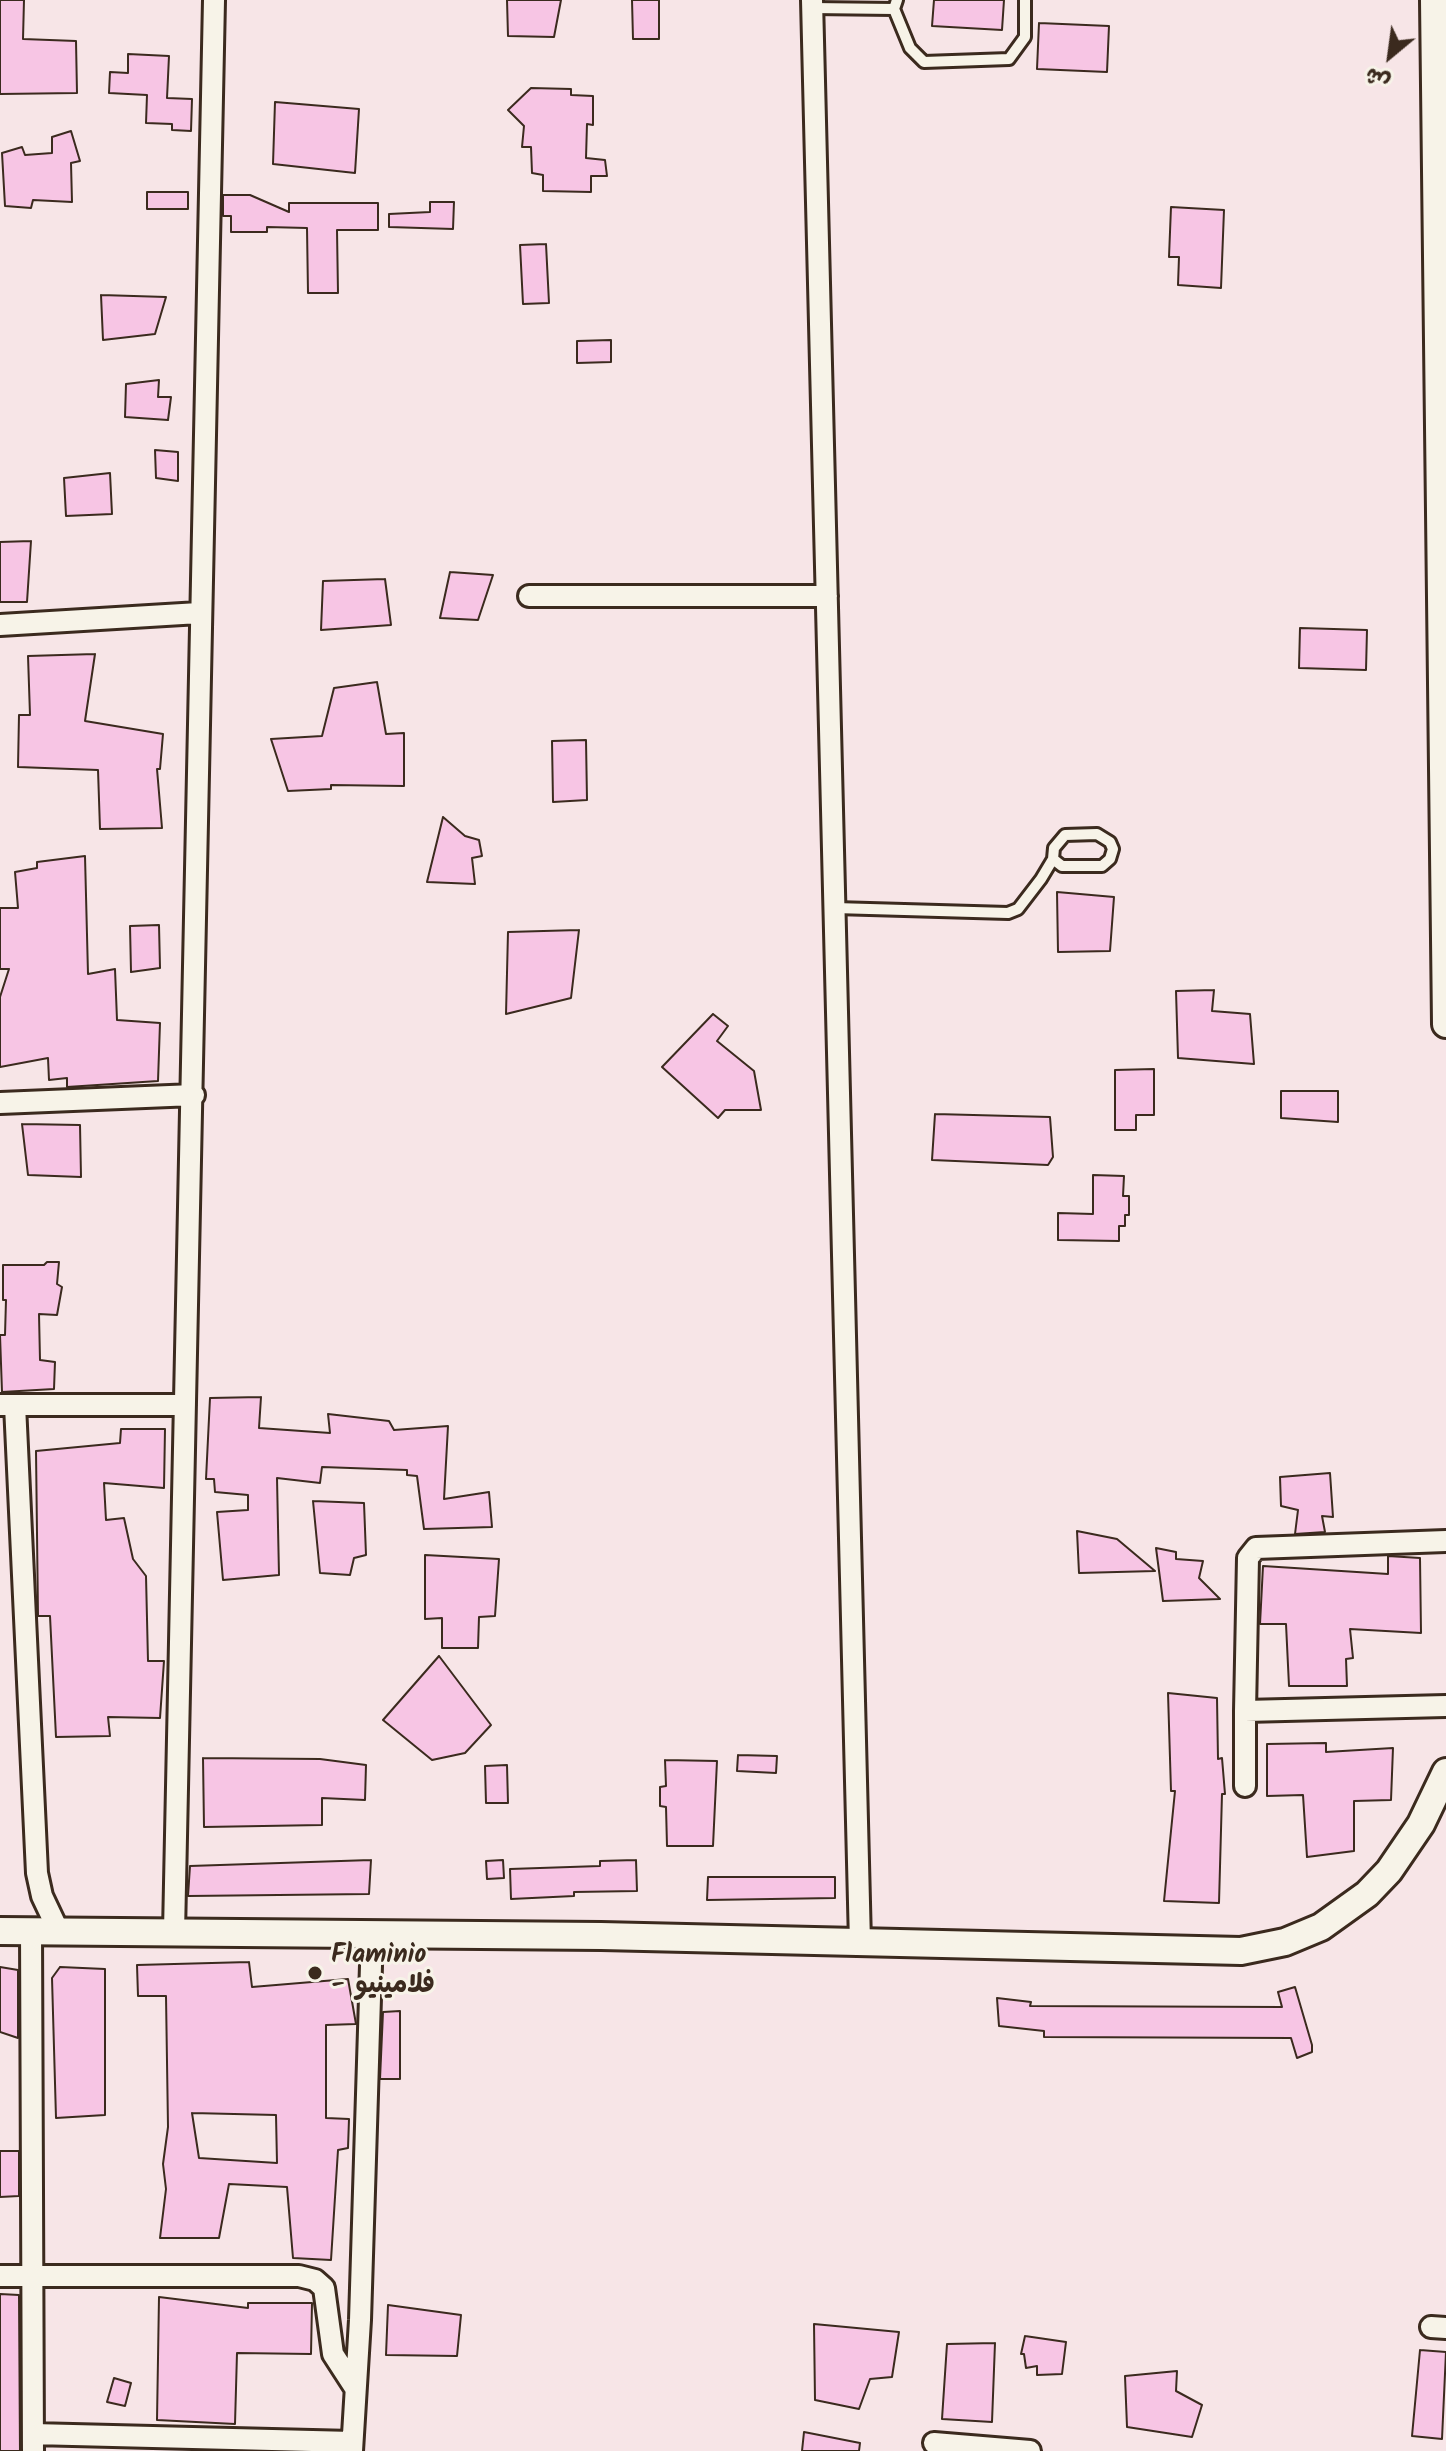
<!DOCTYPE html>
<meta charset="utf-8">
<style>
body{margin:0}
#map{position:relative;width:1446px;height:2451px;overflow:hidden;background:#f7e5e7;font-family:Kalam,"Playpen Sans Arabic",sans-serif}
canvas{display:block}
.north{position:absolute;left:1350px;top:16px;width:80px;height:80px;-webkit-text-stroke:6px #f7f3e8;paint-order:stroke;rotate:209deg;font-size:22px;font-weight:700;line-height:32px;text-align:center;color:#3b2a1e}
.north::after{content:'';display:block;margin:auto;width:28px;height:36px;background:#3b2a1e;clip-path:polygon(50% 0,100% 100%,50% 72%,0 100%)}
</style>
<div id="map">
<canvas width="1446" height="2451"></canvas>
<div class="north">ش</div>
</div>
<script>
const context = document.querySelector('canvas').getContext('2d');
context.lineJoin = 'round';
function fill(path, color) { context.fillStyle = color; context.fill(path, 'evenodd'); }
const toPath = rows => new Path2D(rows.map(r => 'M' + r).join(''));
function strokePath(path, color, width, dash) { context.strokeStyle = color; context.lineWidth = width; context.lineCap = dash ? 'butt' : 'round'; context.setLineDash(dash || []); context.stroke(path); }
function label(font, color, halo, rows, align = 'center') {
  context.font = font + ' Kalam,"Playpen Sans Arabic",sans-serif'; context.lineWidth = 6; context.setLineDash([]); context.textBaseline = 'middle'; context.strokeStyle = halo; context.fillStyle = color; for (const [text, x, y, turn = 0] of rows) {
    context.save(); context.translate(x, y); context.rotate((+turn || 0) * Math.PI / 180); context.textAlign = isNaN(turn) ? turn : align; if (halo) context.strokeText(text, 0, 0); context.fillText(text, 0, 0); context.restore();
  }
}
const building = toPath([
 [0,0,24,0,23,39,76,41,77,93,0,94,0,0],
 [507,0,561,0,554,37,508,36,507,0],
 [632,0,659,0,659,39,633,39,632,0],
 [934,0,1004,0,1002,30,932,26,934,0],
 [1039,23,1109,26,1107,72,1037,69,1039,23],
 [128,54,169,56,167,98,192,99,191,131,172,130,172,124,146,123,147,95,109,93,110,72,128,73,128,54],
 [531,88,571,89,571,95,593,96,593,125,587,124,586,158,605,160,607,176,591,176,591,192,543,191,543,175,532,173,531,147,522,147,524,126,508,110,531,88],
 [275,102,359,109,355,173,273,164,275,102],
 [71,131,80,161,71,163,72,202,33,200,31,208,5,206,2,153,22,147,25,155,52,153,52,137,71,131],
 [147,192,188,192,188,209,147,209,147,192],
 [223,195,250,195,289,212,289,203,378,203,378,230,337,230,338,293,308,293,307,228,267,227,267,232,231,232,231,216,223,216,223,195],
 [430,202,454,202,453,229,389,227,389,214,430,212,430,202],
 [1171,207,1224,210,1221,288,1178,285,1179,257,1169,257,1171,207],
 [546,244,549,303,523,304,520,245,546,244],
 [101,295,166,297,155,334,103,340,101,295],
 [611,340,611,362,577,363,577,341,611,340],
 [159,380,158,397,171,397,168,420,125,417,126,384,159,380],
 [155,450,178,452,178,481,156,478,155,450],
 [110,473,112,514,66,516,64,478,110,473],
 [31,541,27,602,0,602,0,542,31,541],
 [450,572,493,575,478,620,440,618,450,572],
 [385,579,391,625,321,630,323,581,385,579],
 [1300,628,1367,630,1366,670,1299,668,1300,628],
 [95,654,85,721,163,734,160,769,157,769,162,828,100,829,98,770,18,767,19,715,30,715,28,656,95,654],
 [377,682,386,734,404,733,404,786,331,785,331,789,288,791,271,739,322,736,334,688,377,682],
 [586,740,587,800,553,802,552,741,586,740],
 [443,817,465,836,479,840,482,856,472,858,475,884,427,882,443,817],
 [85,856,88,974,115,969,117,1020,160,1023,158,1081,67,1087,67,1078,49,1080,48,1058,0,1067,0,997,9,969,0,969,0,908,18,908,15,872,37,868,37,862,85,856],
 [1057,892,1114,897,1110,951,1058,952,1057,892],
 [159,925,160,968,131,972,130,926,159,925],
 [579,930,571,998,506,1014,508,932,579,930],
 [1214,990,1212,1011,1250,1014,1254,1064,1178,1058,1176,991,1214,990],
 [713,1014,728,1026,717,1041,754,1071,761,1110,725,1110,718,1118,662,1067,713,1014],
 [1154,1069,1154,1115,1136,1115,1136,1130,1115,1130,1115,1070,1154,1069],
 [1281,1091,1338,1091,1338,1122,1281,1118,1281,1091],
 [935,1114,1050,1117,1053,1157,1048,1165,932,1160,935,1114],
 [22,1124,80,1125,81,1177,28,1175,22,1124],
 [1093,1175,1124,1176,1123,1196,1129,1196,1129,1215,1125,1215,1125,1226,1119,1226,1119,1241,1058,1240,1058,1213,1093,1214,1093,1175],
 [47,1262,59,1262,57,1284,62,1287,57,1315,39,1314,40,1360,55,1362,54,1389,2,1392,0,1335,5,1335,6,1300,3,1300,3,1265,44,1265,47,1262],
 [261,1397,259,1428,330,1433,328,1414,389,1421,394,1430,448,1426,444,1499,489,1492,492,1527,424,1529,417,1476,407,1475,407,1470,322,1467,320,1483,277,1478,279,1575,223,1580,217,1512,248,1510,248,1495,215,1492,214,1479,206,1479,210,1398,261,1397],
 [121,1429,165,1429,164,1488,104,1483,106,1520,124,1518,133,1559,146,1576,148,1661,164,1661,160,1718,108,1717,110,1736,56,1737,50,1616,38,1616,36,1451,120,1443,121,1429],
 [1330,1473,1333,1517,1322,1516,1325,1532,1295,1534,1298,1510,1281,1506,1280,1477,1330,1473],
 [313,1501,364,1503,366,1555,354,1558,350,1575,320,1573,313,1501],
 [1077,1531,1117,1539,1155,1571,1079,1573,1077,1531],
 [1156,1548,1176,1552,1176,1559,1203,1561,1199,1578,1220,1599,1163,1601,1156,1548],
 [425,1555,499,1559,495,1616,479,1617,478,1648,442,1648,442,1618,425,1619,425,1555],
 [1388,1556,1420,1558,1421,1633,1350,1629,1353,1658,1346,1659,1347,1686,1289,1686,1286,1624,1260,1624,1263,1566,1388,1574,1388,1556],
 [439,1656,491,1725,465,1753,432,1760,383,1720,439,1656],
 [1168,1693,1217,1698,1218,1759,1222,1758,1225,1794,1222,1794,1219,1903,1164,1901,1175,1791,1171,1791,1168,1693],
 [1326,1743,1326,1752,1393,1748,1391,1800,1354,1801,1354,1851,1307,1857,1303,1795,1267,1796,1267,1744,1326,1743],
 [738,1755,777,1756,776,1773,737,1771,738,1755],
 [203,1758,320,1759,366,1765,365,1800,322,1798,322,1825,204,1827,203,1758],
 [665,1760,717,1761,713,1846,667,1846,666,1807,660,1806,660,1787,666,1786,665,1760],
 [507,1765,508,1803,486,1803,485,1766,507,1765],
 [371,1860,369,1894,188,1896,190,1866,371,1860],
 [503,1860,504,1878,487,1879,486,1861,503,1860],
 [636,1860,637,1891,574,1892,574,1896,511,1899,510,1869,600,1866,600,1861,636,1860],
 [708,1877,835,1877,835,1898,707,1900,708,1877],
 [249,1962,252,1987,348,1979,356,2024,326,2025,326,2118,349,2119,348,2148,338,2150,331,2260,293,2258,287,2187,229,2184,219,2238,160,2238,166,2189,163,2164,168,2127,166,1996,138,1996,137,1965,249,1962],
 [192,2113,276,2115,277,2163,199,2158,192,2113],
 [0,1967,18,1970,18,2038,0,2032,0,1967],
 [60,1967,105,1969,105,2115,56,2118,52,1978,60,1967],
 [1295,1987,1312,2045,1312,2052,1297,2058,1291,2038,1044,2037,1044,2031,999,2026,997,1998,1031,2002,1030,2006,1282,2007,1278,1992,1295,1987],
 [400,2011,400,2079,380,2079,383,2012,400,2011],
 [0,2151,19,2151,19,2196,0,2197,0,2151],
 [0,2294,19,2295,20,2451,0,2451,0,2294],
 [159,2297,248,2308,248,2303,312,2303,311,2354,237,2353,235,2424,157,2420,159,2297],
 [388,2305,461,2315,457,2356,386,2355,388,2305],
 [814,2324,899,2332,892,2377,870,2379,859,2409,815,2400,814,2324],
 [1025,2336,1066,2342,1062,2374,1037,2375,1037,2366,1026,2368,1024,2354,1021,2354,1025,2336],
 [995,2343,992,2422,942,2419,947,2344,995,2343],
 [1420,2350,1446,2352,1442,2439,1412,2436,1420,2350],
 [1177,2371,1176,2391,1202,2405,1192,2437,1127,2427,1125,2376,1177,2371],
 [114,2378,131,2383,125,2406,107,2402,114,2378],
 [804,2432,860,2443,859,2451,802,2451,804,2432]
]);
fill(building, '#f7c5e4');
strokePath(building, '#3b2a1e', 2);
const service = toPath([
 [897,0,894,9,910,48,924,62,1009,59,1025,37,1025,0],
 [812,8,894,9],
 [835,908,1008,913,1018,909,1041,879,1053,859,1054,848,1065,835,1097,834,1110,842,1113,849,1110,859,1102,866,1062,866,1053,859]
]);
const minor = toPath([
 [812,0,860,1942],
 [529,596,827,596],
 [0,625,199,613],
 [0,1103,194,1095],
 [0,1405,185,1405],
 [15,1405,37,1873,42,1896,59,1932],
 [1446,1541,1256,1548,1248,1558,1245,1711,1446,1706],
 [1245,1711,1245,1786],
 [31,1930,33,2451],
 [174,1932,214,0],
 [0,2276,299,2276,315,2280,324,2288,333,2354,355,2388],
 [1431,2327,1446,2328],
 [33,2434,352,2442],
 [934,2443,1030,2451],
 [352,2451,360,2320,372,1933]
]);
const tertiary = toPath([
 [1434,0,1446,1024],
 [0,1931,601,1936,1241,1951,1285,1942,1321,1927,1367,1894,1389,1871,1421,1824,1446,1772]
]);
strokePath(service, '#3b2a1e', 16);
strokePath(minor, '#3b2a1e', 26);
strokePath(tertiary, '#3b2a1e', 32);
strokePath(service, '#f7f3e8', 10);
strokePath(minor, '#f7f3e8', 20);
strokePath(tertiary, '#f7f3e8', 26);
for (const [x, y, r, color] of [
 [315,1973,8,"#3b2a1e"]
]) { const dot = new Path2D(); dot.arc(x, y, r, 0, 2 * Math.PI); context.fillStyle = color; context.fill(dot); strokePath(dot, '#f7f3e8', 3); }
label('bold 26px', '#3b2a1e', '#f7f3e8', [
 ["Flaminio",331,1958],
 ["- فلامينيو",331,1988]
], 'left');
</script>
